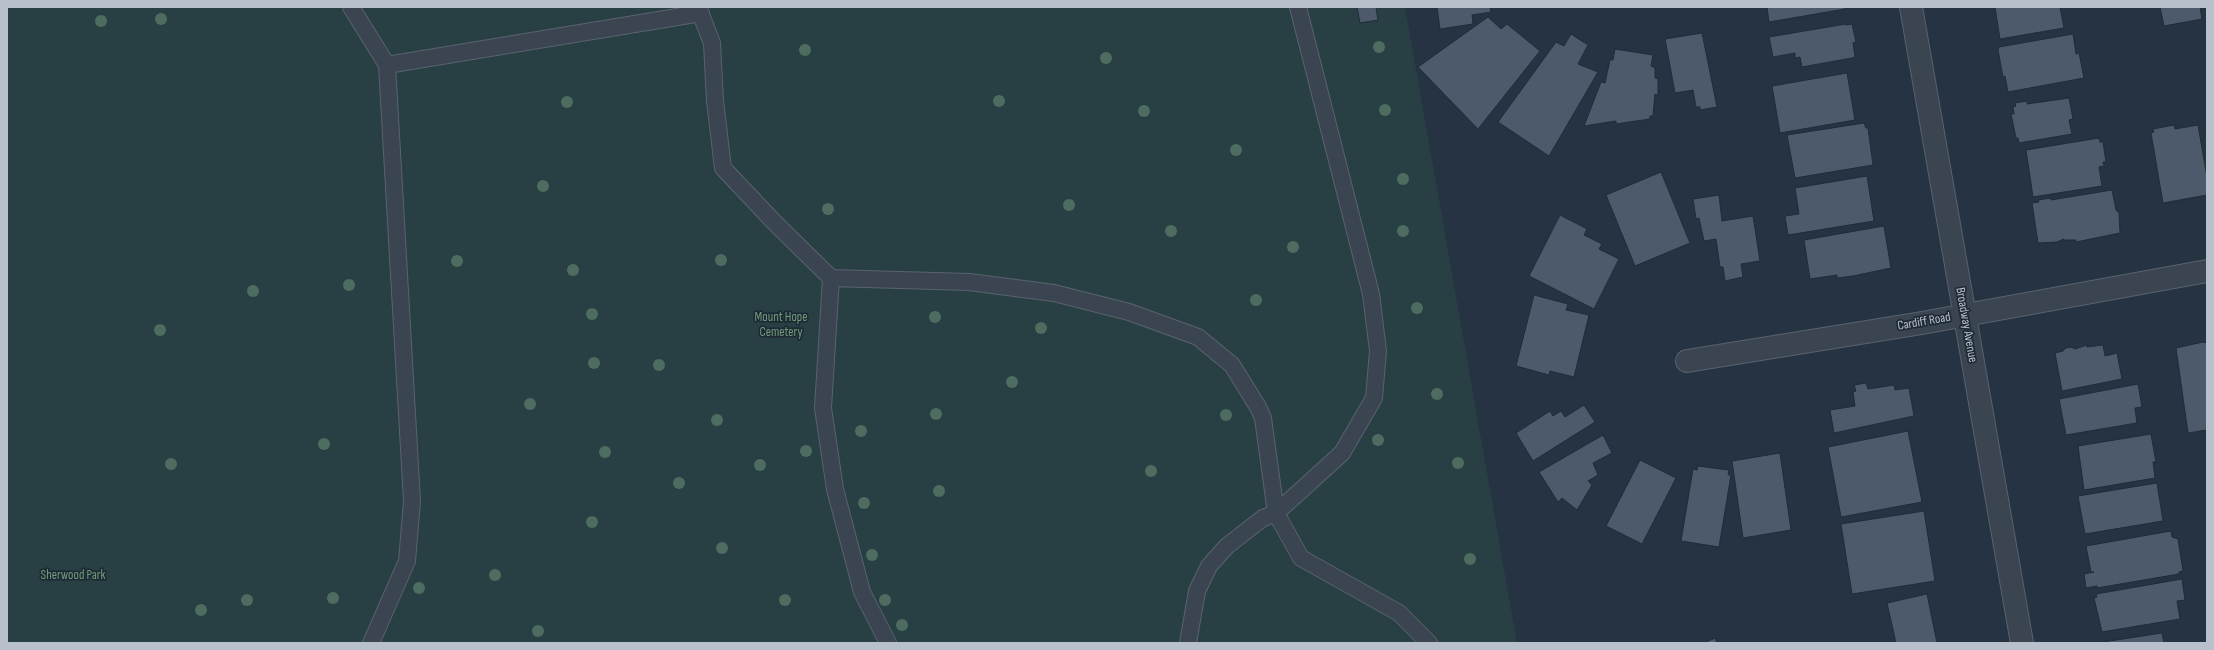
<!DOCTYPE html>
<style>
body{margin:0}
#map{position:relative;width:2214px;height:650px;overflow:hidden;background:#263342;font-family:"Sofia Sans Condensed",sans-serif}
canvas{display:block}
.frame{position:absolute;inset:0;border:8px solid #b8c0cc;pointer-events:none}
</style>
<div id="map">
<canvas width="2214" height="650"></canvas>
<div class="frame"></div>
</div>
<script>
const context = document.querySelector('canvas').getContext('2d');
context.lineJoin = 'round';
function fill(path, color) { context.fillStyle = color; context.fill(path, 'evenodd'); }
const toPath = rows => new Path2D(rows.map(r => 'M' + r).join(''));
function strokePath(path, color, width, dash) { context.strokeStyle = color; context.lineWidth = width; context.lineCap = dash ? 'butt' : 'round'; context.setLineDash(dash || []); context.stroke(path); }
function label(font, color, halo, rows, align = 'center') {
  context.font = font + ' "Sofia Sans Condensed",sans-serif'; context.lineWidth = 3.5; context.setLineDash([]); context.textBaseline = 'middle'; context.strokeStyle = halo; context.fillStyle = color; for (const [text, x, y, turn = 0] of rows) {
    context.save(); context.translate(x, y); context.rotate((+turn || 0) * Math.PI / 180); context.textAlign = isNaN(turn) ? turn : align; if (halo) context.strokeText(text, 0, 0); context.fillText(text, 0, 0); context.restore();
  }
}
fill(toPath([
 [7,7,1405,7,1517,643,7,643]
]), '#284043');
const building = toPath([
 [1357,7,1376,7,1378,20,1360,23,1357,7],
 [1437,7,1490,7,1491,12,1472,15,1473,24,1440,29,1437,7],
 [1767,7,1844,7,1845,9,1769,22,1767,7],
 [1995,7,2060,7,2064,28,2000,39,1995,7],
 [2160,7,2200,7,2202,19,2164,26,2160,7],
 [1488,17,1501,29,1507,24,1540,51,1478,129,1418,67,1488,17],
 [1846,24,1846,25,1852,24,1856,42,1853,43,1855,57,1852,58,1802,67,1800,57,1795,58,1795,53,1773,57,1769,37,1846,24],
 [1702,33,1717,107,1700,110,1700,107,1696,107,1693,90,1675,93,1665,39,1702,33],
 [1571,34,1588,45,1578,64,1598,72,1549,156,1498,122,1556,42,1564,46,1571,34],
 [2073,34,2076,54,2079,53,2084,78,2008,92,2005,76,2003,77,1998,50,1999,47,2073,34],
 [1615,49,1653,55,1651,66,1655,68,1655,78,1658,79,1658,95,1655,94,1653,116,1650,116,1650,119,1616,124,1616,121,1584,126,1601,82,1605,83,1610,60,1613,60,1615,49],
 [1847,73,1855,120,1780,133,1772,86,1847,73],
 [2069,98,2073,119,2069,120,2072,134,2019,143,2018,138,2016,138,2011,114,2014,114,2013,107,2016,106,2015,103,2027,101,2027,104,2069,98],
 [1864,123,1866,128,1868,128,1873,165,1795,178,1787,135,1864,123],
 [2174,125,2175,129,2198,125,2207,177,2207,195,2163,203,2151,133,2154,132,2153,129,2174,125],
 [2099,138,2100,142,2103,142,2106,162,2103,162,2104,166,2099,167,2102,186,2033,197,2026,150,2099,138],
 [1661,172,1690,243,1635,266,1606,195,1661,172],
 [1867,176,1874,221,1788,235,1785,216,1799,214,1795,188,1867,176],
 [2112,190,2116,210,2119,213,2120,233,2076,242,2076,240,2064,240,2064,239,2057,242,2038,243,2032,203,2039,202,2038,200,2051,198,2051,200,2112,190],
 [1719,195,1722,221,1753,216,1760,261,1741,264,1743,277,1725,281,1723,267,1720,267,1716,239,1704,241,1699,218,1696,219,1693,199,1719,195],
 [1560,215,1587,229,1584,235,1602,244,1599,249,1619,259,1594,309,1529,276,1560,215],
 [1884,226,1891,268,1853,276,1837,278,1837,275,1810,279,1804,240,1884,226],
 [1534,295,1568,304,1566,310,1589,315,1574,377,1550,371,1549,375,1516,366,1534,295],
 [2203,342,2207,343,2207,430,2188,433,2176,348,2203,342],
 [2087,345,2087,347,2103,345,2105,356,2117,353,2122,379,2062,391,2055,353,2063,351,2066,348,2071,347,2075,349,2087,345],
 [1866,383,1868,389,1894,385,1895,390,1909,388,1914,416,1834,433,1830,410,1855,406,1853,392,1856,391,1854,385,1866,383],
 [2138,384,2142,407,2135,408,2137,423,2066,435,2059,399,2138,384],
 [1584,405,1595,422,1533,461,1516,433,1550,411,1553,416,1561,411,1565,417,1584,405],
 [1908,431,1922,502,1841,517,1828,447,1908,431],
 [2151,434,2156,462,2153,462,2155,478,2084,490,2078,446,2151,434],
 [1603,435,1612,453,1593,463,1598,475,1588,481,1592,485,1577,510,1562,498,1558,502,1539,472,1603,435],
 [1780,453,1791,530,1743,538,1732,461,1780,453],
 [1640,460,1676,478,1642,544,1606,526,1640,460],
 [1698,466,1729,470,1728,475,1731,475,1719,547,1681,541,1693,469,1697,470,1698,466],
 [2157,483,2163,521,2085,534,2078,496,2157,483],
 [1924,511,1935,581,1852,594,1841,524,1924,511],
 [2171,531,2172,537,2178,539,2183,571,2179,572,2179,574,2097,588,2097,586,2086,588,2084,574,2094,572,2091,572,2086,546,2171,531],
 [2182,579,2185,600,2177,601,2180,619,2102,632,2094,598,2097,597,2096,594,2182,579],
 [1927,594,1937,643,1896,643,1887,603,1927,594],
 [2162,633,2164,643,2104,643,2103,642,2162,633],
 [1715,638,1717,643,1704,643,1715,638]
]);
fill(building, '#4c5a6b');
strokePath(building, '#212c39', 1);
const lane = toPath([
 [351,7,387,65,412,501,407,561,371,643],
 [698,7,712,43,715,101,723,168,775,223,831,278,969,282,1054,293,1129,312,1198,337,1232,365,1258,407,1263,418,1276,513,1301,558,1399,613,1429,643],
 [387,65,701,13],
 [831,278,823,408,835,489,862,592,888,643],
 [1188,643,1197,591,1209,566,1227,546,1263,518,1276,513,1342,453,1374,398,1378,351,1371,294,1298,7]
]);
const street = toPath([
 [1911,7,2022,643],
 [1687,361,1922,323,2207,271]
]);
strokePath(lane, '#59636f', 18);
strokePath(street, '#59636f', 24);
strokePath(lane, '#3b4552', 16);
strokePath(street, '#3b4552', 22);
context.fillStyle = '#4e6d60';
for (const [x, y] of [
 [161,19],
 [101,21],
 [1379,47],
 [805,50],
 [1106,58],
 [999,101],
 [567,102],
 [1385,110],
 [1144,111],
 [1236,150],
 [1403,179],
 [543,186],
 [1069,205],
 [828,209],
 [1171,231],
 [1403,231],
 [1293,247],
 [721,260],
 [457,261],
 [573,270],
 [349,285],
 [253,291],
 [1256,300],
 [1417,308],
 [592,314],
 [935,317],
 [1041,328],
 [160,330],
 [594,363],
 [659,365],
 [1012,382],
 [1437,394],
 [530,404],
 [936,414],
 [1226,415],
 [717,420],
 [861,431],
 [1378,440],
 [324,444],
 [806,451],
 [605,452],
 [1458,463],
 [171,464],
 [760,465],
 [1151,471],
 [679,483],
 [939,491],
 [864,503],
 [592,522],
 [722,548],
 [872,555],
 [1470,559],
 [495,575],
 [419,588],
 [333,598],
 [247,600],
 [785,600],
 [885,600],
 [201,610],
 [902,625],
 [538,631]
]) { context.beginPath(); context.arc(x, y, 6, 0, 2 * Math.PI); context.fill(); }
label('13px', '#6f9d78', '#1f2a37', [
 ["Mount Hope",781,318],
 ["Cemetery",781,333],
 ["Sherwood Park",73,576]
]);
label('13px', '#b8c0cc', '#1f2a37', [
 ["Cardiff Road",1924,322,-10],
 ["Broadway Avenue",1966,325,80]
]);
</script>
